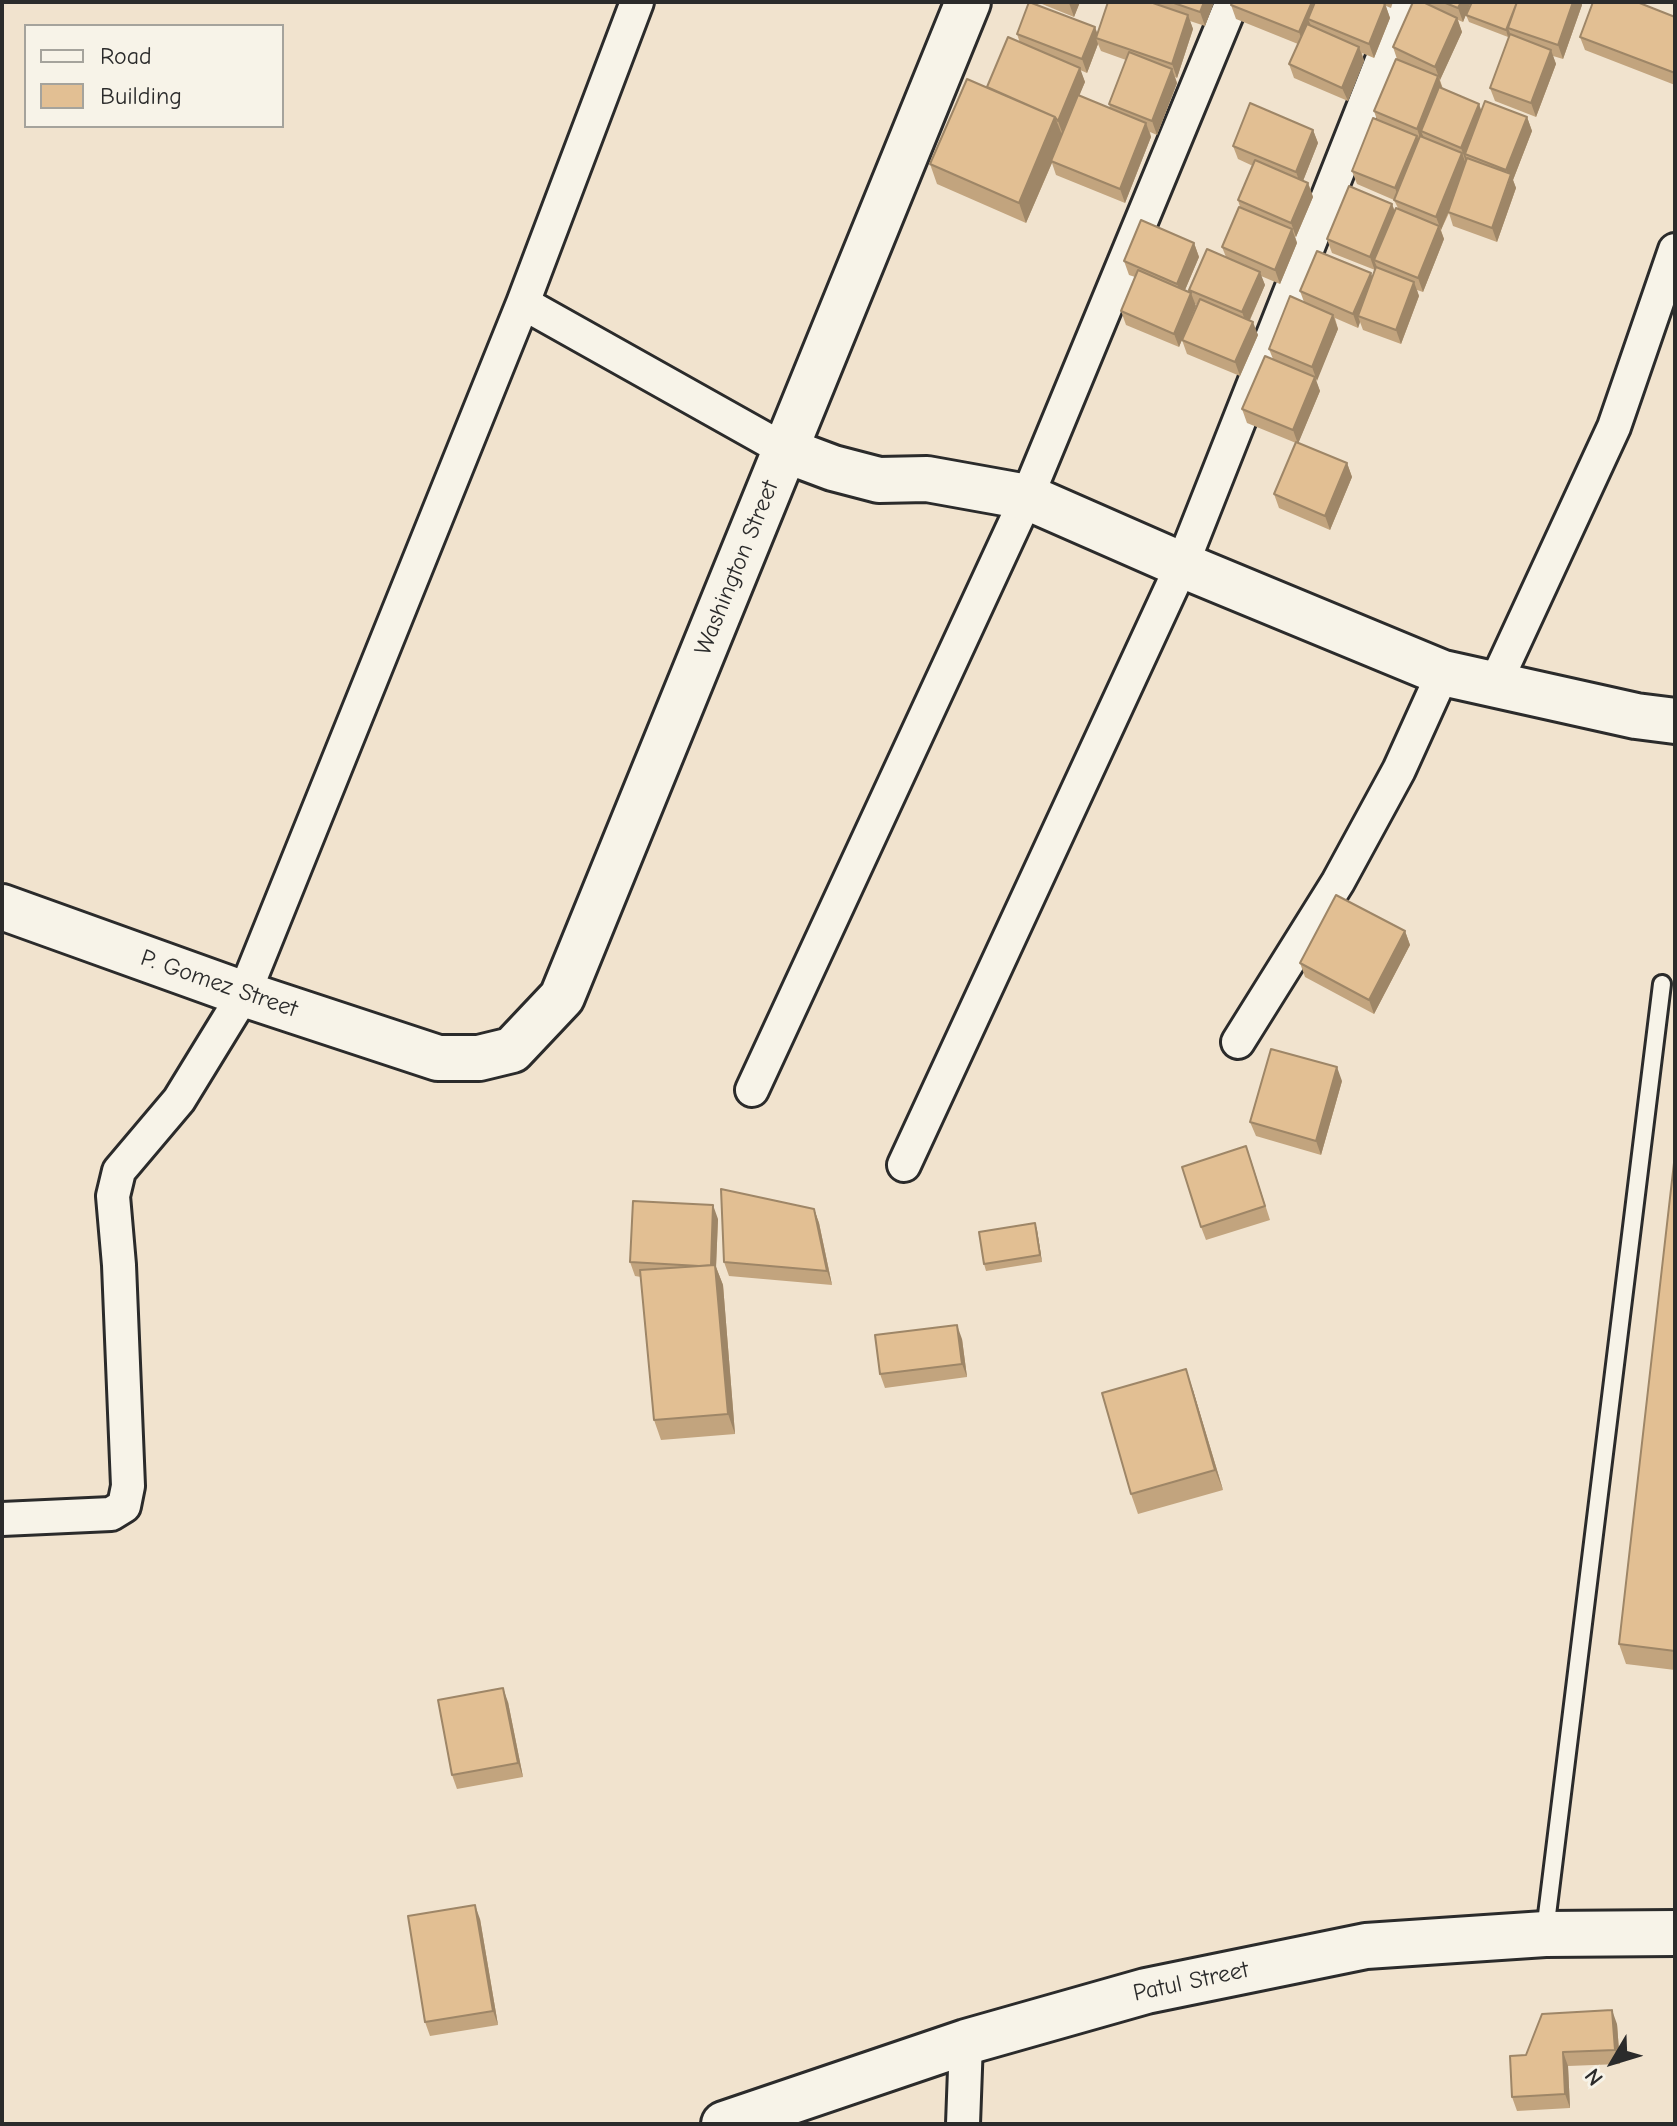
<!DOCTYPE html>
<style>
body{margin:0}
#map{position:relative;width:1677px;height:2126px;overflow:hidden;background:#f1e3ce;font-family:"Comic Neue",sans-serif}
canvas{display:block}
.frame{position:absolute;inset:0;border:4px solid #2b2b2b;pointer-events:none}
.legend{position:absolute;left:24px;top:24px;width:260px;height:104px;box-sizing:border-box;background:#f7f3e8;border:2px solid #a5a39c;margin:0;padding:10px 14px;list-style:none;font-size:24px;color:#2b2b2b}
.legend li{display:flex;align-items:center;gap:16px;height:40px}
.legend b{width:40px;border:2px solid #a5a39c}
.north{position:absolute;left:1573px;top:2022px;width:80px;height:80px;-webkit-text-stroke:6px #f7f3e8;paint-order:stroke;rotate:232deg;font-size:22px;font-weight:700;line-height:32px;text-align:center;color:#2b2b2b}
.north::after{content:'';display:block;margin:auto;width:28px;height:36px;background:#2b2b2b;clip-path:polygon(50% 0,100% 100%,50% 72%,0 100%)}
</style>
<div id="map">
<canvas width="1677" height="2126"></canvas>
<div class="frame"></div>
<ul class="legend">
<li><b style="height:10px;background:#f7f3e8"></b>Road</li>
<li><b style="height:22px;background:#e2bf93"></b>Building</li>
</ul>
<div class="north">N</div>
</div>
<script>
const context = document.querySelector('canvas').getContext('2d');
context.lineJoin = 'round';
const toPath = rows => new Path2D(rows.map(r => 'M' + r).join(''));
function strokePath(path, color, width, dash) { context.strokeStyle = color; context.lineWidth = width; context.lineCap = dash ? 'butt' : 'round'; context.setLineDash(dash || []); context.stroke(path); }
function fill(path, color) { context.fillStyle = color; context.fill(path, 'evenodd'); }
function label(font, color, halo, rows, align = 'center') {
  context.font = font + ' "Comic Neue",sans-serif'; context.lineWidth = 6; context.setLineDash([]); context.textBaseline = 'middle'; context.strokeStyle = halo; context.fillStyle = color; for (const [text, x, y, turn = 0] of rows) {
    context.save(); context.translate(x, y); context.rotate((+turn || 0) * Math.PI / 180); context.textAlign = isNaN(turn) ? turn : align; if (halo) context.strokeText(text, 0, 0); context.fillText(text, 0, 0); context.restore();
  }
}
const lane = toPath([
 [1545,1931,1662,984]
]);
const street = toPath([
 [523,303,785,450],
 [1494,686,1614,427,1675,250],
 [1238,1042,1338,882,1399,770,1443,673],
 [752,1090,1027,497,1232,2],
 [904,1165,1182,565,1405,2],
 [2,1519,111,1514,124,1506,128,1486,119,1265,113,1196,119,1171,179,1100,244,994,523,303,637,2],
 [963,2124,966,2042]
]);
const secondary = toPath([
 [785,450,833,468,879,480,927,479,1027,497,1182,565,1443,673,1636,716,1675,721],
 [2,907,244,994,438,1058,479,1058,512,1050,562,997,968,2],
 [724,2124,966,2042,1146,1991,1366,1946,1545,1934,1675,1933]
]);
strokePath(lane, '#2b2b2b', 22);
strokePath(street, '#2b2b2b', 38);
strokePath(secondary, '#2b2b2b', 50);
strokePath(lane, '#f7f3e8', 16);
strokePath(street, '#f7f3e8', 32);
strokePath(secondary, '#f7f3e8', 44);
fill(toPath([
 [1037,2,1080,2,1074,17],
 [1108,2,1214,2,1205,26,1190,21,1193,29,1177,78,1175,77,1177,83,1157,135,1150,132,1151,137,1125,203,1056,175,1052,163,1026,223,937,184,930,164,1020,43,1017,34,1095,27,1097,34],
 [1098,44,1101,51,1126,60,1109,104,1110,108,1079,95,1085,82,1080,70,1087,73],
 [1232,2,1393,2,1391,8,1386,6,1390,18,1374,58,1362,53,1364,61,1348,101,1294,78,1289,64,1298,44,1236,19,1231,5],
 [1413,2,1471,2,1463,22,1458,20,1462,32,1440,80,1443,89,1482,111,1527,117,1532,131,1513,180,1516,188,1497,242,1453,226,1449,213,1441,230,1444,239,1423,292,1417,290,1419,296,1401,344,1363,330,1360,322,1358,328,1335,318,1338,329,1316,381,1320,391,1298,443,1347,463,1352,477,1330,530,1279,508,1274,494,1296,443,1247,423,1242,409,1273,359,1269,349,1304,302,1300,291,1372,277,1375,270,1332,253,1327,239,1392,204,1395,212,1398,208,1394,200,1357,184,1352,171,1377,120,1374,111,1397,59,1393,47],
 [1472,2,1581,2,1582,5,1563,59,1553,56,1556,64,1536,117,1495,101,1490,88,1511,34,1510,33,1508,37,1469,22,1466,15],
 [1675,17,1675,85,1585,50,1580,37],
 [1313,130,1318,143,1303,181,1308,183,1313,197,1296,237,1295,236,1297,243,1280,284,1261,276,1265,285,1250,320,1258,335,1240,376,1187,354,1182,340,1197,305,1195,304,1196,306,1179,347,1126,325,1121,311,1135,277,1129,275,1124,261,1194,243,1199,257,1185,290,1190,292,1189,290,1226,257,1222,247,1240,207,1238,200,1253,166,1238,159,1233,146],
 [1405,931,1410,945,1374,1014,1305,977,1300,963],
 [1342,1081,1321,1155,1256,1136,1250,1122],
 [1675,1154,1675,1670,1626,1664,1619,1644],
 [1251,1160,1270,1220,1206,1240,1201,1227],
 [814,1209,819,1223,832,1285,729,1276,724,1262],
 [718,1219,716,1267,723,1285,735,1434,661,1440,654,1420,641,1277,635,1276,630,1262],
 [1035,1223,1037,1230,1042,1262,986,1271,984,1264],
 [962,1339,967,1377,885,1388,880,1374],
 [1193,1390,1223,1490,1138,1514,1131,1494],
 [508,1702,523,1777,457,1789,452,1775],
 [480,1919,498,2025,430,2036,425,2022],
 [1617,2024,1620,2064,1568,2066,1570,2108,1517,2111,1512,2097,1526,2055]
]), '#c2a47e');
fill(toPath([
 [1069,2,1080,2,1074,17,1069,3],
 [1204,2,1214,2,1205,26,1200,12],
 [1312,2,1322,2,1308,19,1312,28,1304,46,1299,32],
 [1461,2,1471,2,1463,22,1458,8],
 [1517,2,1508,28,1510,33,1508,37,1506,30],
 [1573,2,1581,2,1582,5,1563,59,1558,45],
 [1385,4,1390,18,1374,58,1369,44],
 [1188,15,1193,29,1177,78,1172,64],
 [1457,18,1462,32,1440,80,1435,67],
 [1095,27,1099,38,1096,38,1098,44,1087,73,1082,59],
 [1359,47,1364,61,1348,101,1342,88],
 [1551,50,1556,64,1536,117,1531,103],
 [1080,68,1085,82,1063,135,1058,121],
 [1172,69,1177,83,1157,135,1152,121],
 [1438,76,1443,90,1421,131,1424,138,1422,143,1417,129],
 [1479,104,1484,118,1465,154,1467,159,1466,162,1461,148],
 [1055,117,1063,137,1026,223,1019,203],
 [1527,117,1532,131,1513,180,1516,188,1497,242,1492,228,1510,179,1506,170],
 [1146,123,1151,137,1125,203,1120,189],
 [1313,130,1318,143,1301,186,1296,172],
 [1417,136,1422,150,1400,202,1395,188],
 [1462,153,1467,167,1441,230,1436,217],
 [1308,183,1313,197,1296,237,1291,223],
 [1392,204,1397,218,1374,260,1377,267,1375,271,1370,257],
 [1439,226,1444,239,1423,292,1418,278],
 [1292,229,1297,243,1280,284,1275,270],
 [1194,243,1199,257,1182,297,1177,284],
 [1260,272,1265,285,1247,326,1242,312],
 [1371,273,1376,287,1358,316,1360,322,1358,328,1353,314],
 [1414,282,1419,296,1401,344,1396,330],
 [1191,293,1196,306,1179,347,1174,334],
 [1333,315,1338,329,1317,381,1312,367],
 [1253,322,1258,335,1240,376,1235,362],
 [1315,377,1320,391,1298,444,1293,430],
 [1347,463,1352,477,1330,530,1325,516],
 [1405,931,1410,945,1374,1014,1369,1000],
 [1337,1067,1342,1081,1321,1155,1316,1141],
 [713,1205,718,1219,716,1267,723,1285,735,1434,728,1414,711,1267],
 [814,1209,819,1223,832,1285,827,1271],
 [1035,1223,1037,1230,1042,1262,1040,1255],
 [957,1325,962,1339,967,1377,962,1364],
 [1186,1369,1193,1390,1223,1490,1215,1470],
 [503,1688,508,1702,523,1777,518,1763],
 [475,1905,480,1919,498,2025,493,2011],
 [1612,2010,1617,2024,1620,2064,1615,2050],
 [1563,2052,1568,2066,1570,2108,1565,2094]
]), '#9e8667');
const building = toPath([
 [1029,2,1095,27,1082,59,1017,34,1029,2],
 [1108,2,1150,2,1188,15,1172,64,1096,38,1108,2],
 [1171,2,1204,2,1200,12,1171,2],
 [1232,2,1312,2,1299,32,1231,5,1232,2],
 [1315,2,1381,2,1385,4,1369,44,1308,19,1315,2],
 [1413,2,1423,2,1457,18,1435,67,1393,47,1413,2],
 [1443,2,1461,2,1458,8,1443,2],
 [1472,2,1517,2,1506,30,1466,15,1472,2],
 [1517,2,1573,2,1558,45,1508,28,1517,2],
 [1593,2,1637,2,1675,17,1675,73,1580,37,1593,2],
 [1307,24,1359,47,1342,88,1289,64,1307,24],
 [1510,34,1551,50,1531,103,1490,88,1510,34],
 [1008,37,1080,68,1058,121,1055,117,987,87,1008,37],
 [1129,52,1172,69,1152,121,1109,104,1129,52],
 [1396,59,1438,76,1417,129,1374,111,1396,59],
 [967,79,1055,117,1019,203,930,164,967,79],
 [1439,87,1479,104,1461,148,1421,131,1439,87],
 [1078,95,1146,123,1120,189,1051,161,1078,95],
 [1485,101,1527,117,1506,170,1465,154,1485,101],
 [1250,103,1313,130,1296,172,1233,146,1250,103],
 [1373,118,1417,136,1395,188,1352,171,1373,118],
 [1420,136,1462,153,1436,217,1394,200,1420,136],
 [1467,158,1511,174,1492,228,1448,212,1467,158],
 [1255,160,1308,183,1291,223,1238,200,1255,160],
 [1349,186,1392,204,1370,257,1327,239,1349,186],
 [1239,207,1292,229,1275,270,1222,247,1239,207],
 [1396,208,1439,226,1418,278,1374,260,1396,208],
 [1141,220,1194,243,1177,284,1124,261,1141,220],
 [1207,249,1260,272,1242,312,1189,290,1207,249],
 [1317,251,1371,273,1353,314,1300,291,1317,251],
 [1376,267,1414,282,1396,330,1358,316,1376,267],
 [1138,270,1191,293,1174,334,1121,311,1138,270],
 [1290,296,1333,315,1312,367,1269,349,1290,296],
 [1200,299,1253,322,1235,362,1182,340,1200,299],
 [1265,356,1315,377,1293,430,1242,409,1265,356],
 [1296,442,1347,463,1325,516,1274,494,1296,442],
 [1336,895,1405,931,1369,1000,1300,963,1336,895],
 [1271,1049,1337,1067,1316,1141,1250,1122,1271,1049],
 [1246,1146,1265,1206,1201,1227,1182,1167,1246,1146],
 [1675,1154,1675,1651,1619,1644,1675,1154],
 [721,1189,814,1209,827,1271,724,1262,721,1189],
 [633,1201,713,1205,711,1265,699,1266,630,1262,633,1201],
 [1035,1223,1040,1255,984,1264,979,1232,1035,1223],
 [715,1265,728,1414,654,1420,640,1270,715,1265],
 [957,1325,962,1364,880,1374,875,1335,957,1325],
 [1186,1369,1215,1470,1131,1494,1102,1393,1186,1369],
 [503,1688,518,1763,452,1775,438,1700,503,1688],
 [475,1905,493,2011,425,2022,408,1916,475,1905],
 [1612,2010,1615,2050,1563,2052,1565,2094,1512,2097,1510,2056,1526,2055,1542,2014,1612,2010]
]);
fill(building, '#e2bf93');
strokePath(building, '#9e8667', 2);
label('24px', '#2b2b2b', '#f7f3e8', [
 ["Washington Street",737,568,-68],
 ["P. Gomez Street",219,984,19],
 ["Patul Street",1191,1982,-12]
]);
</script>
